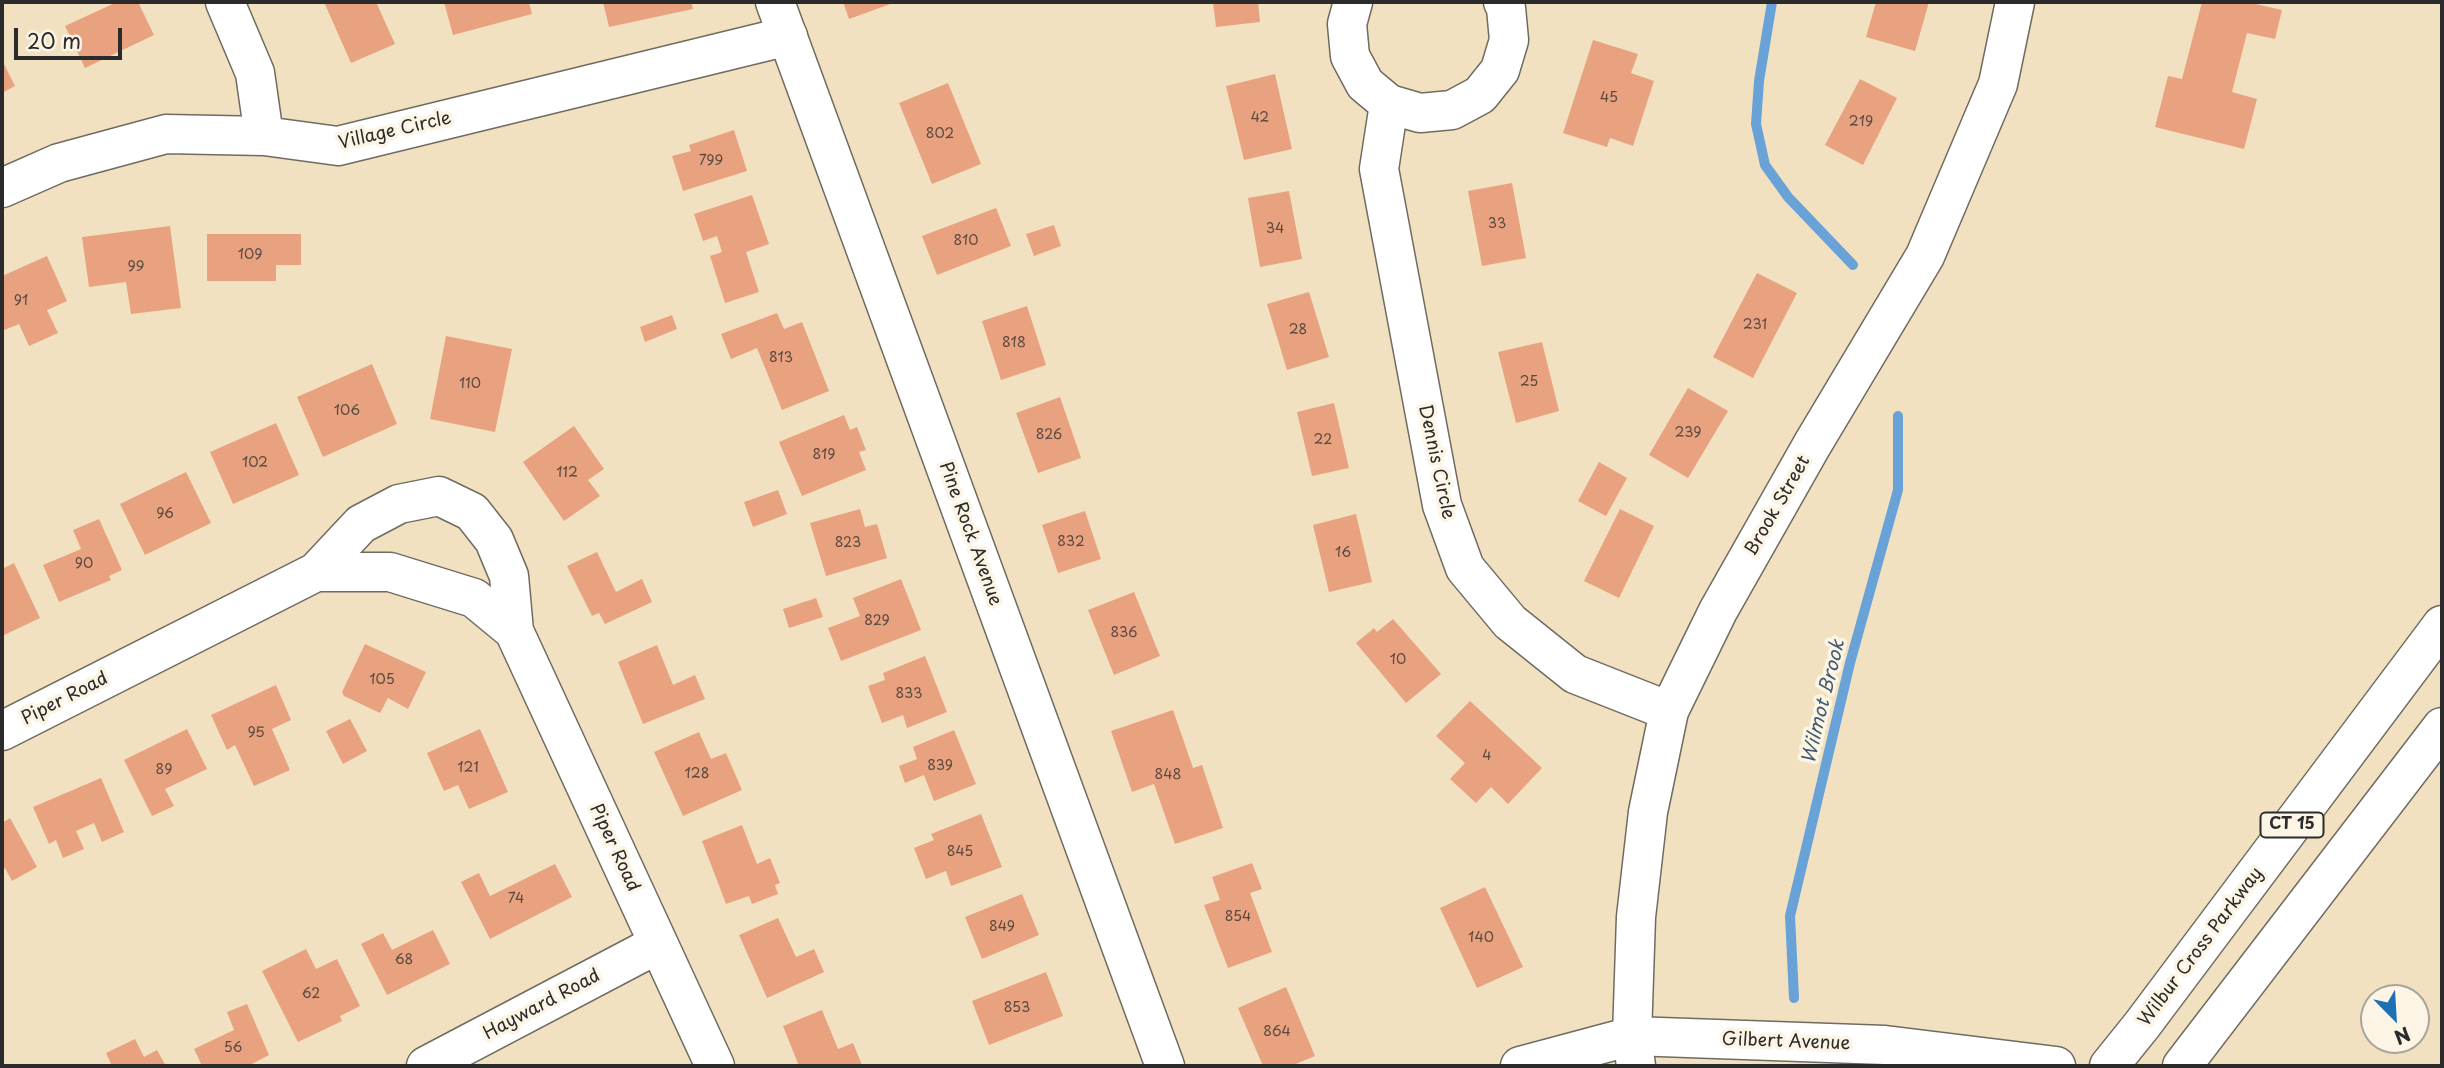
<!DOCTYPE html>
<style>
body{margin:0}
#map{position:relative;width:2444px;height:1068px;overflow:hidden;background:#f1e1c1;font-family:"Playpen Sans",sans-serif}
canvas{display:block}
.frame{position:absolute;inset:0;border:4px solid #2b2b2b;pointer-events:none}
.north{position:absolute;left:2360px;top:984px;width:70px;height:70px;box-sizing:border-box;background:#fcf5e5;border:2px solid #a8a49b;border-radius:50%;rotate:156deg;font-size:19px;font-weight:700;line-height:28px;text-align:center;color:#2b2b2b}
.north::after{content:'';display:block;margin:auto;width:24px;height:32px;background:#1f6fb2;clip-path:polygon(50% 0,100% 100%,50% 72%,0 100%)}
.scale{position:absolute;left:14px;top:28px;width:108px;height:32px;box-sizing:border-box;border:4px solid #2b2b2b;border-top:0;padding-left:9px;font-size:21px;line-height:24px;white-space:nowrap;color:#2b2b2b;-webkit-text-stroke:5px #fcf5e5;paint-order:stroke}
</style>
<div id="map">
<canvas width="2444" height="1068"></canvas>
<div class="frame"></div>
<div class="north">N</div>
<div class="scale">20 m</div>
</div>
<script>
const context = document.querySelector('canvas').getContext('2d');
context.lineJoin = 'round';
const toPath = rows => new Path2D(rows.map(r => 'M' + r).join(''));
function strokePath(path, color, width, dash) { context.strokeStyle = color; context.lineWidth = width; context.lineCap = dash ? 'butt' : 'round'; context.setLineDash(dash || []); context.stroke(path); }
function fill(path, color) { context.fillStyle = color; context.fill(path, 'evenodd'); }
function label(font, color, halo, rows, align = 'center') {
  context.font = font + ' "Playpen Sans",sans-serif'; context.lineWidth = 7; context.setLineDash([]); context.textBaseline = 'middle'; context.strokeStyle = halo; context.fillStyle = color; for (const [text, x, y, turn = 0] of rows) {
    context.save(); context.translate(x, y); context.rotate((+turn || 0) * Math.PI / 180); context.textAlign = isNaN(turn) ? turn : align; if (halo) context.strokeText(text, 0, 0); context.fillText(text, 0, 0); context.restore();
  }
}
strokePath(toPath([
 [1772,2,1759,81,1756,124,1765,165,1788,197,1853,265],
 [1794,998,1790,916,1850,663,1898,490,1898,416]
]), '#68a2d7', 10);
fill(toPath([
 [117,2,138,2,154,35,85,68,65,26],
 [324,2,376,2,395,44,351,63],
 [444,2,529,2,532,14,453,35],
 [603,2,691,2,693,9,609,27],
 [843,2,896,2,849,19],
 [1213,2,1258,2,1260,22,1216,27],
 [1876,2,1929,2,1915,51,1866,37],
 [2202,2,2247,2,2282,10,2275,39,2247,33,2232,92,2257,99,2244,149,2155,127,2168,76,2182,79],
 [1593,40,1638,54,1631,73,1654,81,1633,146,1610,138,1607,147,1563,133],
 [2,60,15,86,2,93],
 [1275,74,1292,149,1244,160,1226,86],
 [1860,79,1897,98,1863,165,1825,145],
 [948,83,981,164,932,184,899,103],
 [734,130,747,171,683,191,672,156,691,151,689,145],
 [1512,183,1526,258,1482,266,1468,191],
 [1289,191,1302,259,1260,267,1248,198],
 [752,195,769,244,746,252,759,292,725,303,710,256,722,252,717,236,703,241,694,214],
 [996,208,1011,246,937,275,922,236],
 [1054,225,1061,246,1034,256,1026,234],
 [170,226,181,308,131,314,126,282,89,287,82,237],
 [207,234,301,234,301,265,276,265,276,281,207,281],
 [47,256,67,301,47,310,58,333,29,346,19,324,2,331,2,276],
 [1757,273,1797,293,1753,378,1713,357],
 [1309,292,1329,357,1287,370,1267,304],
 [1027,306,1046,365,1001,380,982,321],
 [777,313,784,329,802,322,829,391,782,410,757,348,731,359,721,334],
 [672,315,677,329,645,342,640,327],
 [446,336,512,349,495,432,430,419],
 [1542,342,1559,411,1516,423,1498,352],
 [372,364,397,424,323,457,297,397],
 [1688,388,1728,411,1688,478,1649,455],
 [1060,397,1081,458,1038,473,1016,413],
 [1334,403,1349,468,1312,476,1297,412],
 [844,415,850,430,857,427,866,450,859,452,866,470,802,496,779,442],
 [276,423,299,475,233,504,210,452],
 [574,426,604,469,588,480,600,496,564,521,523,462],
 [1599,462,1627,478,1606,516,1578,501],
 [186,472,211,523,145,555,120,504],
 [778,490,787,514,753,527,744,502],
 [860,509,865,527,877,524,887,558,826,576,810,523],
 [1620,509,1654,526,1619,598,1584,581],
 [1085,511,1101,559,1058,573,1042,525],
 [1356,514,1372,582,1329,592,1313,525],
 [99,519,122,570,109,576,111,580,59,602,43,565,81,549,73,530],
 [597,552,616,592,642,579,652,602,605,624,599,613,592,616,567,566],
 [14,563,40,618,2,636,2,569],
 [901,579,921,630,841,661,828,628,860,616,853,598],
 [1134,592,1160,656,1114,675,1088,610],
 [816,598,823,617,789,628,783,609],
 [1393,619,1441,674,1406,703,1356,643,1374,628,1377,632],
 [365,644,426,672,408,709,388,698,380,713,344,696,342,692],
 [657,645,673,685,695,675,705,699,643,724,618,662],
 [925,656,947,712,907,728,903,715,882,723,868,686,885,680,883,673],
 [276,685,291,720,272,729,290,770,254,786,235,745,227,750,211,715],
 [1470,701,1542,768,1508,804,1491,787,1476,803,1450,779,1465,763,1436,736],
 [1173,710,1193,768,1202,765,1223,828,1175,844,1154,784,1132,792,1111,731],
 [350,719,367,751,343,764,326,731],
 [187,729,207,769,165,789,174,806,152,816,124,760],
 [480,729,508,792,469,809,458,785,444,791,427,753],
 [954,730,976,784,934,801,924,775,905,783,899,766,917,759,913,747],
 [699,732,711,759,726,753,742,790,683,816,654,752],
 [101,778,124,832,102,842,94,823,76,831,84,849,63,858,56,840,49,844,33,807],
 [981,814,1002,867,951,886,946,871,926,879,914,848,934,840,931,834],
 [10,818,37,867,12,881,5,868,2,870,2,823],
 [742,825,757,864,770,858,780,883,775,885,778,894,752,904,749,896,726,904,702,841],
 [1252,863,1262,889,1250,893,1272,952,1228,968,1204,905,1220,900,1212,877],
 [555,864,572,897,490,939,461,882,479,873,490,896],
 [1485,887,1523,967,1477,988,1440,908],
 [1022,894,1039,935,982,959,965,917],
 [778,918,796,957,814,949,824,972,767,998,739,935],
 [433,930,450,964,387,995,361,944,383,933,392,950],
 [306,949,316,969,337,959,360,1006,340,1016,342,1021,298,1042,262,971],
 [1046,972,1063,1016,989,1045,972,1001],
 [1286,987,1315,1056,1291,1066,1263,1066,1238,1008],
 [247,1004,269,1055,248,1066,202,1066,194,1049,234,1030,227,1012],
 [822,1010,838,1049,853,1043,862,1065,799,1066,783,1026],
 [135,1039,144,1057,157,1050,166,1066,112,1066,106,1053]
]), '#e9a27f');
const street = toPath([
 [225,2,255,73,264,136],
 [1353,2,1347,24,1350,56,1365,84,1389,104,1420,113,1452,110,1480,95,1500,70,1509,40,1506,8,1503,2],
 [1389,104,1379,169,1442,505,1465,568,1510,622,1575,674,1669,711],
 [2,188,59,163,166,134,264,136,338,146,788,36],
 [316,572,361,524,399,504,439,496,472,512,494,540,509,576,514,631],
 [2,731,316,572,390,572,474,598,514,631,715,1066],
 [1632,1036,1885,1045,2056,1066],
 [426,1066,658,944]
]);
const secondary = toPath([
 [775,2,1165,1066],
 [1520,1066,1632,1036],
 [1636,1066,1632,1036,1636,917,1648,812,1669,711,1718,611,1812,445,1925,256,1998,84,2015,2]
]);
const highway = toPath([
 [2109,1066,2142,1025,2442,625],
 [2182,1066,2442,727]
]);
strokePath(street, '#706b60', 41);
strokePath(secondary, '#706b60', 41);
strokePath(highway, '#706b60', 41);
strokePath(street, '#fff', 38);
strokePath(secondary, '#fff', 38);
strokePath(highway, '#fff', 38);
label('14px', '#5a4940', null, [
 ["45",1609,98],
 ["42",1260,118],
 ["219",1861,122],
 ["802",940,134],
 ["799",711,161],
 ["33",1497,224],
 ["34",1275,229],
 ["810",966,241],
 ["109",250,255],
 ["99",136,267],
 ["91",21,301],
 ["231",1755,325],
 ["28",1298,330],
 ["818",1014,343],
 ["813",781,358],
 ["25",1529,382],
 ["110",470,384],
 ["106",347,411],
 ["239",1688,433],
 ["826",1049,435],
 ["22",1323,440],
 ["819",824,455],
 ["102",255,463],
 ["112",567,473],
 ["96",165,514],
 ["832",1071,542],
 ["823",848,543],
 ["16",1343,553],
 ["90",84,564],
 ["829",877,621],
 ["836",1124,633],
 ["10",1398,660],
 ["105",382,680],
 ["833",909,694],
 ["95",256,733],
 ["4",1487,756],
 ["839",940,766],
 ["121",468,768],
 ["89",164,770],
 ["128",697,774],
 ["848",1168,775],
 ["845",960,852],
 ["74",516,899],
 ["854",1238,917],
 ["849",1002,927],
 ["140",1481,938],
 ["68",404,960],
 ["62",311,994],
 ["853",1017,1008],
 ["864",1277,1032],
 ["56",233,1048]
]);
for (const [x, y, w] of [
 [2292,825,63]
]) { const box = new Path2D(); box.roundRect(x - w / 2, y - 12.5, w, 25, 5); context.fillStyle = '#fcf5e5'; context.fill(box); strokePath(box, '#2b2b2b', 2); }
label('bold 16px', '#2b2b2b', null, [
 ["CT 15",2292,825]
]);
label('18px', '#2b2b2b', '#fcf5e5', [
 ["Village Circle",395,131,-13],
 ["Dennis Circle",1436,462,78],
 ["Brook Street",1778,506,-60],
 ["Pine Rock Avenue",970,534,70],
 ["Piper Road",65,699,-27],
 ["Piper Road",614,848,65],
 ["Wilbur Cross Parkway",2201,947,-53],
 ["Hayward Road",542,1005,-28],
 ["Gilbert Avenue",1786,1042,2]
]);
label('italic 19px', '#435b70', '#fcf5e5', [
 ["Wilmot Brook",1824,702,-76]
]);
</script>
